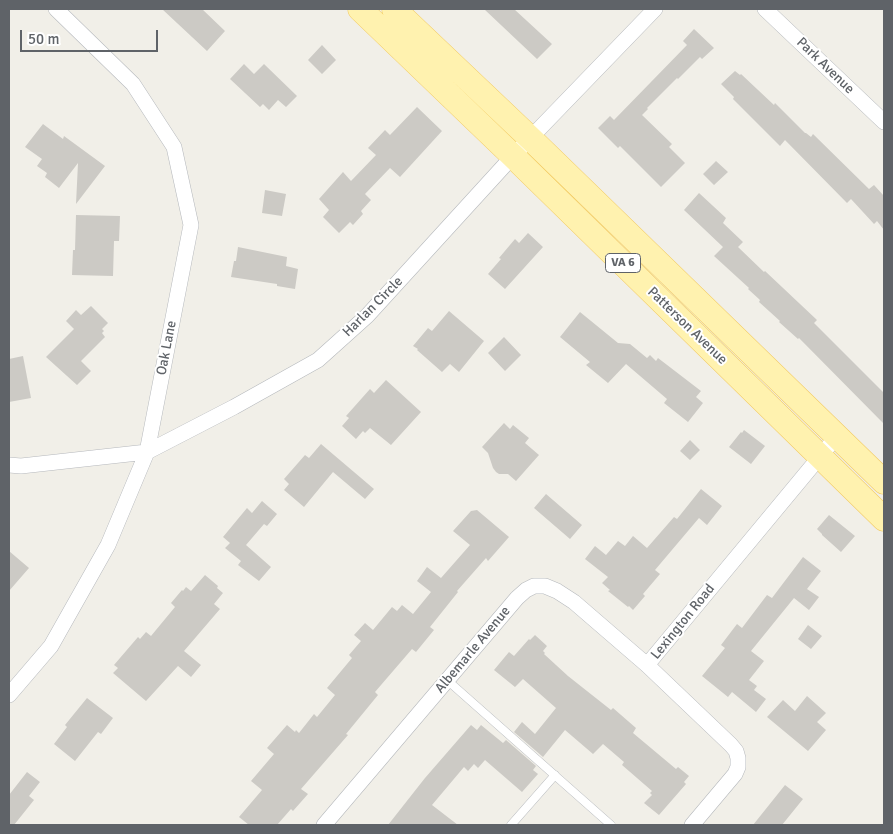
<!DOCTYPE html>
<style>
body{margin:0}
#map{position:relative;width:893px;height:834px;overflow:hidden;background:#f1efe8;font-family:Signika,sans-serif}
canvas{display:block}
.frame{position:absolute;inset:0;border:10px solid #5f6368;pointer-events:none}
.scale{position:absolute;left:20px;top:30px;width:138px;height:22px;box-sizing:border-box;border:2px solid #5f6368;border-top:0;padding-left:6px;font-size:15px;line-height:18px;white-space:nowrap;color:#5f6368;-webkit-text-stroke:4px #fff;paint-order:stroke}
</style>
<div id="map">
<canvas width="893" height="834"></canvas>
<div class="frame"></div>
<div class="scale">50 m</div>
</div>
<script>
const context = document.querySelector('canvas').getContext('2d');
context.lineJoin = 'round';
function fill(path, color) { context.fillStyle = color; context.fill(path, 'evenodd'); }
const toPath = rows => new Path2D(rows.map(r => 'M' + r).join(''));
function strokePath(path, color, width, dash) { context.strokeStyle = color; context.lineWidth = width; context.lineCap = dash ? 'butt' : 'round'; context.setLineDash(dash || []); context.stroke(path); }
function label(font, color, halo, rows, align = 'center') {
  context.font = font + ' Signika,sans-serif'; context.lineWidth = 4; context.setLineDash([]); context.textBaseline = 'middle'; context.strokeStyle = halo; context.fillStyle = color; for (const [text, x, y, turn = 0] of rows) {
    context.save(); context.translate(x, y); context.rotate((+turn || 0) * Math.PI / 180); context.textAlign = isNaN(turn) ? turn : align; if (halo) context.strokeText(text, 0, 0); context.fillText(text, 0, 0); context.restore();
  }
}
fill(toPath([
 [162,9,202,9,225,31,207,51],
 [484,9,514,9,552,44,537,59],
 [694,29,714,48,702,59,700,57,678,79,677,78,647,108,648,109,642,115,672,144,669,147,685,163,661,187,620,146,618,148,598,128,610,116,614,120,687,45,683,41],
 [322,45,336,60,322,74,308,60],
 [244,64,254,74,264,64,297,96,286,107,278,100,269,110,263,104,260,107,230,79],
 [735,71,740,75,741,74,774,105,775,103,805,133,806,133,811,137,813,134,869,189,874,185,884,196,884,230,877,221,874,224,851,199,847,203,785,140,780,146,733,99,734,97,721,84],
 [417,107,442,131,400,177,390,168,365,194,371,200,361,211,363,214,353,225,350,222,339,233,323,217,329,210,319,199,343,172,351,181,376,155,368,148,385,130,390,135],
 [43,124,63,139,64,136,105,166,76,204,78,163,59,188,45,177,47,173,37,166,42,159,25,147],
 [716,161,728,172,714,185,703,174],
 [265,190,286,194,282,216,262,213],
 [699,193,726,218,723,223,743,242,738,247,764,272,765,271,817,320,814,323,884,393,884,424,799,338,798,339,779,322,780,321,759,302,760,300,748,289,749,288,714,256,723,247,684,210],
 [76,215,120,216,119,241,114,241,113,276,72,275,73,250,75,250],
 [528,233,543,247,505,289,488,274,501,259,499,258,515,239,519,243],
 [238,247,287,257,286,266,298,269,295,289,277,286,277,284,231,277,234,261,236,261],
 [91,306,108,323,102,329,104,331,102,333,105,337,81,361,91,371,77,385,46,357,74,329,66,321,76,310,81,315],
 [449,311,484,341,459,372,450,364,442,372,417,350,418,349,413,346,428,328,432,331],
 [580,312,618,343,630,344,647,358,650,355,656,361,658,358,701,391,696,397,703,403,688,422,664,403,667,399,626,364,608,383,586,365,590,362,560,337],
 [504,337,521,355,505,371,488,353],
 [23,356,31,398,9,402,9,359],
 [386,380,421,412,391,445,370,428,365,433,363,431,356,439,342,426,349,418,346,416,370,389,374,393],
 [504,423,510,429,513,425,529,438,525,443,539,455,516,481,508,474,499,474,496,472,493,468,488,453,482,447],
 [744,430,765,446,751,464,729,447,741,432,742,433],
 [690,440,700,450,690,460,680,451],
 [321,444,374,489,365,499,333,472,304,507,284,490,289,484,284,479,305,455,309,458],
 [701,489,722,506,707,525,699,518,655,570,660,574,643,594,645,596,633,610,629,606,628,607,608,591,610,590,602,583,608,577,585,559,595,546,606,555,618,541,625,546,633,536,647,548,674,517,677,519],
 [546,494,582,525,570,539,534,508],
 [262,501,277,514,267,526,264,524,246,545,271,567,259,581,238,565,241,561,225,548,230,543,223,537,247,508,252,513],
 [477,510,509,537,488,561,486,558,457,591,458,592,430,627,434,630,416,652,412,649,375,692,378,695,346,734,348,735,301,789,308,794,293,811,291,809,277,825,249,825,239,817,262,790,251,781,274,754,267,748,287,725,295,732,296,730,299,733,314,714,317,717,335,695,327,688,352,658,349,655,361,641,354,635,365,623,373,630,392,607,397,611,402,605,413,614,431,592,417,581,427,567,441,578,470,545,453,531,471,511],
 [829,515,855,536,841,552,822,535,822,534,817,529],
 [9,551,29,568,9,591],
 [803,557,821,571,807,589,819,597,809,610,794,598,751,651,764,661,749,680,757,686,754,690,766,699,756,712,732,692,728,697,702,676,725,648,721,645,737,624,742,628,767,595,772,598],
 [205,575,218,586,217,588,223,593,214,604,220,609,184,651,201,665,191,677,178,666,146,701,113,673,118,668,114,665,138,637,140,639,146,632,151,636,175,607,171,603,182,590,183,591,186,587,191,591],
 [808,625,822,636,811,649,798,639],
 [535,635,547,646,543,651,545,653,544,654,568,676,611,710,613,708,636,728,633,733,676,769,678,767,689,776,684,782,686,784,659,815,644,803,652,795,650,793,652,791,622,765,624,762,603,744,593,754,565,730,543,757,514,732,522,722,535,734,556,708,523,679,515,687,494,670,509,652,514,656,529,639,530,640],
 [807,696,826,713,817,722,826,730,808,751,767,717,783,700,795,711],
 [87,698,113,718,101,734,98,732,75,761,54,744,67,727,65,725],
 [471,725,477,730,481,725,503,743,506,740,536,766,533,770,538,774,522,792,485,760,478,768,474,764,468,771,464,767,432,805,458,825,388,825,425,778],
 [27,772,40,782,29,796,34,800,14,825,9,825,9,795],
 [785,785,803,799,782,825,753,825]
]), '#cccac5');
const service = toPath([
 [447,680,611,825],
 [511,825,555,775]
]);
const minor = toPath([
 [765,9,884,122],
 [9,465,21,466,147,452,234,407,318,360,367,316,513,156,655,9],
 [647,665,837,436],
 [9,695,51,646,108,545,147,452,191,225,174,147,133,84,56,9],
 [324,825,517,598,526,590,534,586,545,586,557,591,574,602,647,665,731,745,736,751,738,758,738,767,735,774,692,825]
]);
const primary = toPath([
 [360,9,513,156,884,519],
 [394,9,531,139,884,482]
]);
strokePath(service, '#b5b8bc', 9);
strokePath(minor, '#b5b8bc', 16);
strokePath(primary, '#f2c960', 25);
strokePath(service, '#fff', 8);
strokePath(minor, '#fff', 15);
strokePath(primary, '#fff2af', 24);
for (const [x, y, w] of [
 [623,263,35]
]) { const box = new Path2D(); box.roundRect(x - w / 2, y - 9.5, w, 19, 4); context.fillStyle = '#fff'; context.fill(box); strokePath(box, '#5f6368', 1); }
label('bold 12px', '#5f6368', null, [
 ["VA 6",623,263]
]);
label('14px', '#5f6368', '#fff', [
 ["Park Avenue",825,66,44],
 ["Harlan Circle",373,307,-45],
 ["Patterson Avenue",687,326,44],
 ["Oak Lane",167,348,-79],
 ["Lexington Road",683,622,-51],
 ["Albemarle Avenue",473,650,-50]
]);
</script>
